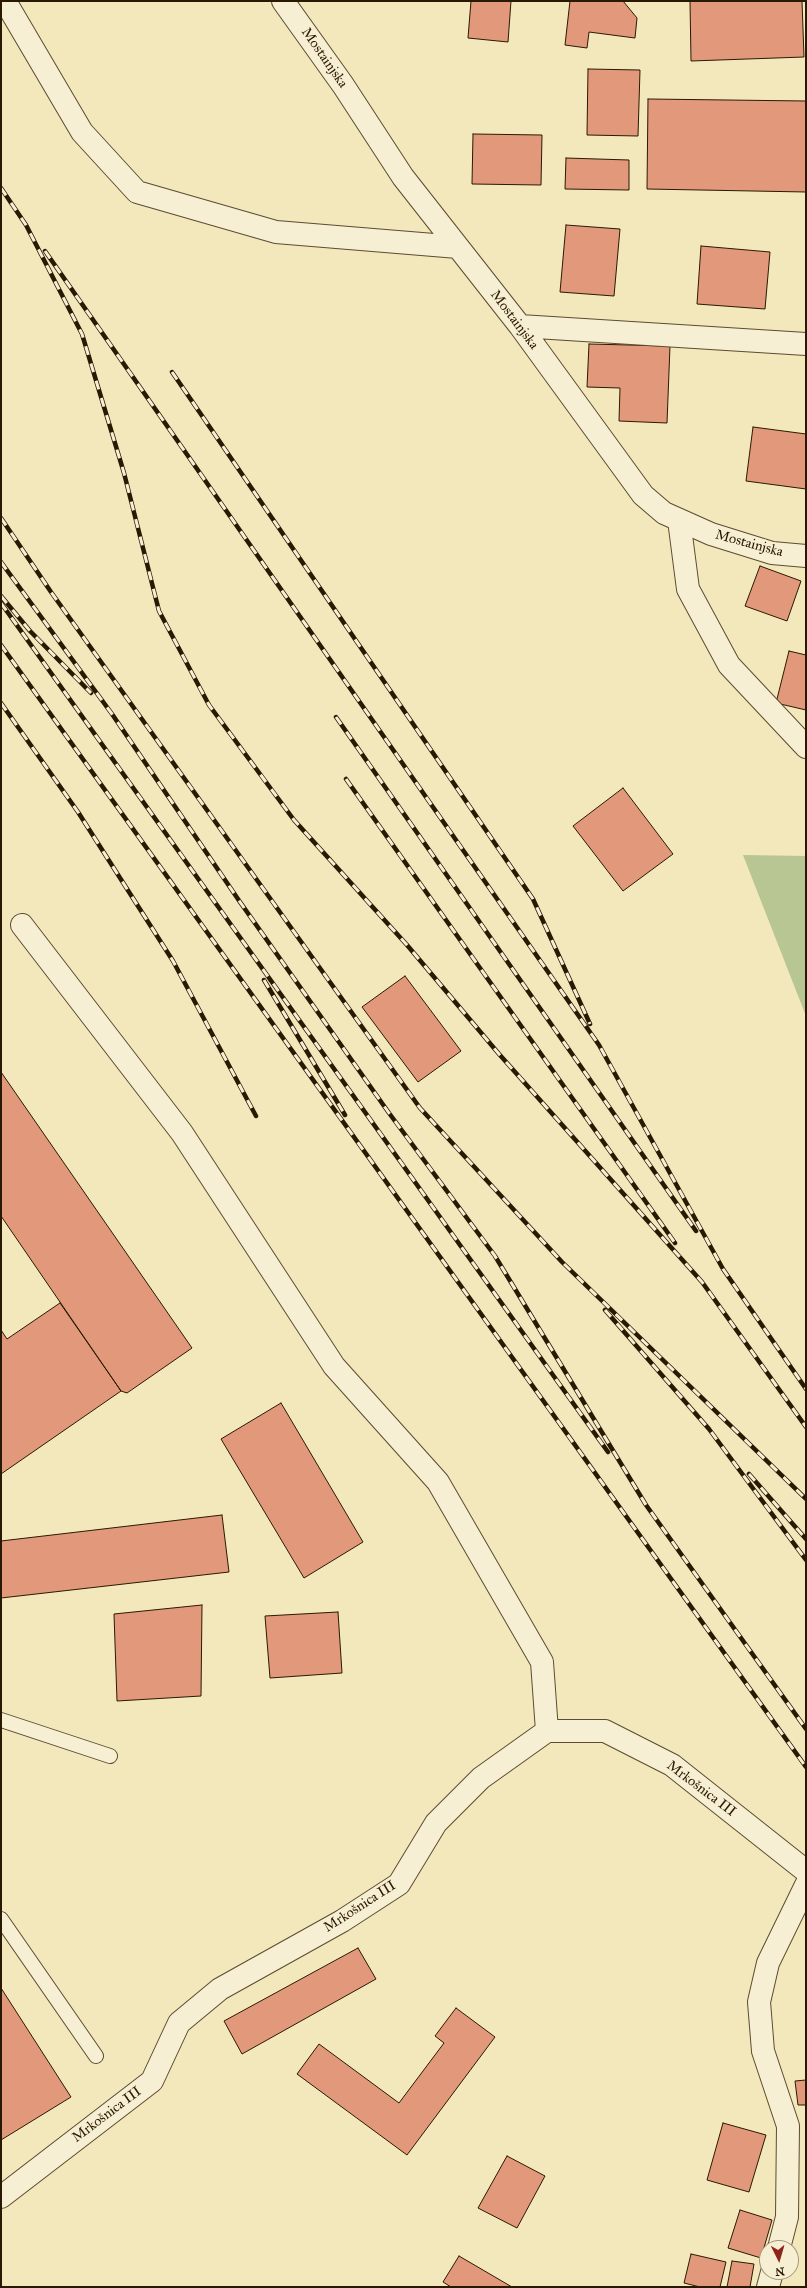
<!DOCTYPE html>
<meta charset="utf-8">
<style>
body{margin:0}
#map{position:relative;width:807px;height:2288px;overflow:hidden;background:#f3e7bc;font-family:"IM FELL Great Primer",serif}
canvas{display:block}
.frame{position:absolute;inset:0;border:2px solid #2a1901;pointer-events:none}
.north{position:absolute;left:759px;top:2240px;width:40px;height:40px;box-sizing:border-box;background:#f7efd3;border:1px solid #a5997f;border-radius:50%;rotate:175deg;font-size:11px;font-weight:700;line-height:16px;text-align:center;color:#2a1901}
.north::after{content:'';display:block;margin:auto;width:14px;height:18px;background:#8f2418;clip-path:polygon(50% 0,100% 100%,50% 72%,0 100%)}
</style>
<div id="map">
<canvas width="807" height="2288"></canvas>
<div class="frame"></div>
<div class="north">N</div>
</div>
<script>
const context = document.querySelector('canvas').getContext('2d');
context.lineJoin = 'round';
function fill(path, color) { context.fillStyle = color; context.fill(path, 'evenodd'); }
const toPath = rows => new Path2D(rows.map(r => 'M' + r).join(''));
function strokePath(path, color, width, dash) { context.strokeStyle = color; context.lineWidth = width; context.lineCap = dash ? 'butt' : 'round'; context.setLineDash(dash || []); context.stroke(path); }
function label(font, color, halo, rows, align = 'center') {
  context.font = font + ' "IM FELL Great Primer",serif'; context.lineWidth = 4; context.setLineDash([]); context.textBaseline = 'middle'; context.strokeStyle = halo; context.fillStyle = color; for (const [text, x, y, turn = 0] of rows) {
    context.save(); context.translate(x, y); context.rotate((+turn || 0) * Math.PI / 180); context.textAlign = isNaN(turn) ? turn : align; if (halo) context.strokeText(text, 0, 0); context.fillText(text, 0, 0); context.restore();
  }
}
fill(toPath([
 [743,855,806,856,806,1016]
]), '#b7c693');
const building = toPath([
 [471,1,511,1,508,42,468,38,471,1],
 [570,1,623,1,637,18,635,38,589,32,587,48,565,45,570,1],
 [690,1,802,1,804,57,691,61,690,1],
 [588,69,640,70,638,136,587,135,588,69],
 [648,99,806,101,806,192,647,189,648,99],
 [473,134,542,135,541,185,472,184,473,134],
 [566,158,629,160,629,190,565,189,566,158],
 [566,225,620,229,614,296,560,292,566,225],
 [701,246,770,252,765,309,697,304,701,246],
 [589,344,670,346,667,423,619,421,620,388,587,387,589,344],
 [753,427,806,434,806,489,746,481,753,427],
 [760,566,801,581,787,621,745,606,760,566],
 [789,651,806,655,806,710,776,703,789,651],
 [623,788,673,854,623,891,573,826,623,788],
 [405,976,461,1051,418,1082,362,1007,405,976],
 [1,1072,192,1348,127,1393,121,1391,1,1216,1,1072],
 [60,1303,121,1391,1,1474,1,1330,7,1339,60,1303],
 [281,1403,363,1542,304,1578,221,1439,281,1403],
 [222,1515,229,1572,1,1598,1,1541,222,1515],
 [202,1605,201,1696,117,1701,114,1614,202,1605],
 [338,1612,342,1673,270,1678,265,1616,338,1612],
 [358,1948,376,1979,242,2054,224,2021,358,1948],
 [1,1988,71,2097,1,2140,1,1988],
 [456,2008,495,2037,407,2155,297,2074,319,2044,399,2103,444,2043,435,2036,456,2008],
 [806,2080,806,2105,798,2105,795,2081,806,2080],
 [723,2123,766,2135,749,2192,707,2180,723,2123],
 [507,2156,545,2176,517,2228,478,2208,507,2156],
 [740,2210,772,2220,761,2258,728,2248,740,2210],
 [691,2254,726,2262,720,2287,700,2287,684,2283,691,2254],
 [459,2256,512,2287,451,2287,443,2282,459,2256],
 [732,2261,754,2264,750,2287,727,2287,732,2261]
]);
fill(building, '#e1987b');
strokePath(building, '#2a1901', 1);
const service = toPath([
 [1,1720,110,1756],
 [1,1919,96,2056]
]);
const minor = toPath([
 [5,1,82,132,137,192,276,232,458,247],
 [283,1,343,85,403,177,520,326,643,495,664,513,711,534,772,553,806,556],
 [520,326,806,344],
 [679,520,688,589,729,665,806,747],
 [22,925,182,1133,334,1366,438,1482,542,1662,547,1731],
 [1,2197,152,2081,179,2023,220,1989,342,1921,399,1884,436,1823,481,1778,547,1731,605,1731,672,1765,806,1871],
 [779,2248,787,2217,788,2126,763,2051,759,2002,768,1963,806,1885],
 [768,2287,772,2272]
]);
strokePath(service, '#5c4c30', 16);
strokePath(minor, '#5c4c30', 24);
strokePath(service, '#f7efd3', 14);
strokePath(minor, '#f7efd3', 22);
const rail = toPath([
 [1,188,26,225,82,334,124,473,159,611,209,705,294,820,407,945,499,1054,702,1282,806,1427],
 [45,251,599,1045,723,1269,806,1389],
 [172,372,533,899,590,1024],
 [1,518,51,592,420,1108,562,1262,806,1499],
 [1,562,112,714,240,902,389,1113,495,1256,646,1505,806,1729],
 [1,596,30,631,91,693],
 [1,603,608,1452],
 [1,645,806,1767],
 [1,703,78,812,173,961,256,1116],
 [336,717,696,1231],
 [346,779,675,1243],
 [264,980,345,1115],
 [605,1310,709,1429,806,1560],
 [749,1474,806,1539]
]);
strokePath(rail, '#2a1901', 4.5);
strokePath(rail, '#f7efd3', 3, [9]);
label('14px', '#2a1901', '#f7efd3', [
 ["Mostainjska",324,58,55],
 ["Mostainjska",514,320,53],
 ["Mostainjska",749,544,15],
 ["Mrkošnica III",701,1789,37],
 ["Mrkošnica III",360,1907,-33],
 ["Mrkošnica III",107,2115,-37]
]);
</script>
